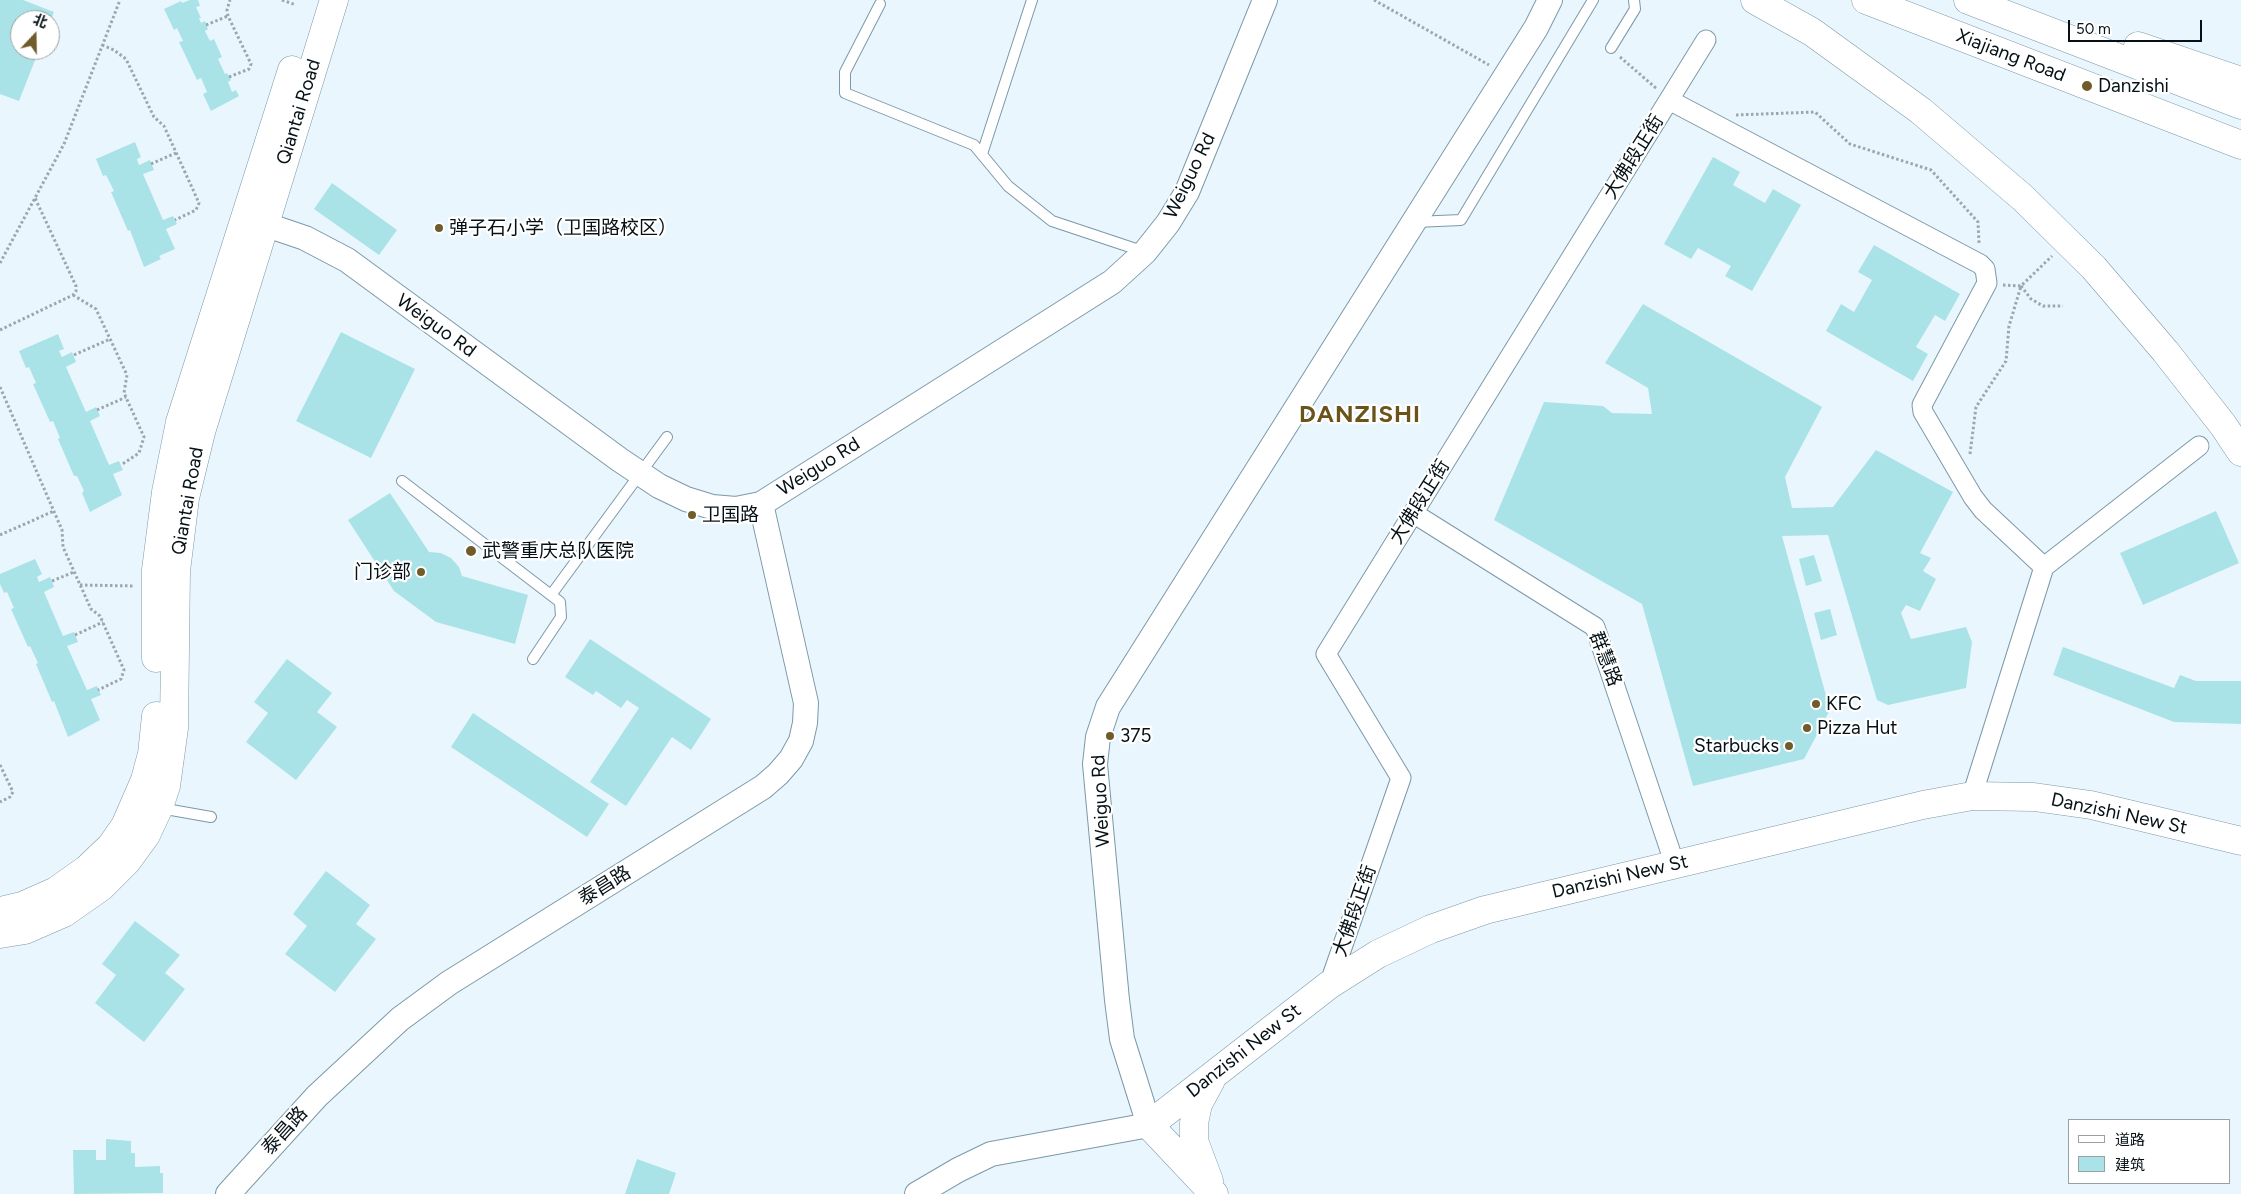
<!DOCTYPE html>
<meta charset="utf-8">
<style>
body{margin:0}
#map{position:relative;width:2241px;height:1194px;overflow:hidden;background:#eaf6fd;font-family:Figtree,"Noto Sans SC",sans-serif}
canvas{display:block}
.legend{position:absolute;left:2068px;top:1119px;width:162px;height:65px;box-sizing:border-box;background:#fff;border:1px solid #9ba0a2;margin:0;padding:6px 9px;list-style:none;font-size:15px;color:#061116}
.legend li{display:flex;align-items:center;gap:10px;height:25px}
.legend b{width:25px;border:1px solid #9ba0a2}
.north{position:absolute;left:10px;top:10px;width:50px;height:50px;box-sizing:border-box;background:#fff;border:1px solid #9ba0a2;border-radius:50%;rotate:21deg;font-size:14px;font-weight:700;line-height:20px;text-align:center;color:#061116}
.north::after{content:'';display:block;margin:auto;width:18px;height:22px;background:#6f5c2a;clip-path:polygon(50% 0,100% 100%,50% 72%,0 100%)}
.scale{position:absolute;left:2068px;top:20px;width:134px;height:22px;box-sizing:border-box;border:2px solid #061116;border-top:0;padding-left:6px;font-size:15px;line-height:18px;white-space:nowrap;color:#061116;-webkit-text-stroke:4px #fff;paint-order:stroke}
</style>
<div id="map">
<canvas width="2241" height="1194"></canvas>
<ul class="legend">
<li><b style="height:6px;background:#fff"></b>道路</li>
<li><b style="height:14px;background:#a9e3e7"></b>建筑</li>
</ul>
<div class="north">北</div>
<div class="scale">50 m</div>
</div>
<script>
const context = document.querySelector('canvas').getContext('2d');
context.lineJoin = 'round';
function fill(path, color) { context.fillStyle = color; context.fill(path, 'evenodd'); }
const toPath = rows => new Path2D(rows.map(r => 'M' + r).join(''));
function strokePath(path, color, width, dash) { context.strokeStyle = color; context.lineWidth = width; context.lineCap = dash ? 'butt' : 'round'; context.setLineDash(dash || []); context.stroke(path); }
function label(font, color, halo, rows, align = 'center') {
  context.font = font + ' Figtree,"Noto Sans SC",sans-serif'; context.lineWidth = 4.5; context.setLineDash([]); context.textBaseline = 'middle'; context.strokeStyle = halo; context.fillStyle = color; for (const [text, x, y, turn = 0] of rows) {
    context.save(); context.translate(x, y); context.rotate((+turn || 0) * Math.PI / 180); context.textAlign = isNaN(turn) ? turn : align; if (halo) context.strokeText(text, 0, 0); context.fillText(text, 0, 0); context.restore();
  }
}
fill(toPath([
 [0,0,23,0,54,12,51,20,20,20,20,50,39,50,19,101,0,94],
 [190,0,198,0,200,6,196,7,201,18,199,18,201,23,205,21,208,29,205,31,210,41,214,39,222,57,218,59,225,74,227,73,231,80,228,82,232,92,236,90,239,96,211,111,203,94,207,92,201,78,197,80,179,42,183,41,177,28,174,30,164,9,181,1,182,3],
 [135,142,141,157,137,159,139,165,150,160,154,170,143,174,163,220,173,216,177,224,166,229,175,249,159,256,161,259,144,267,130,230,128,231,111,192,114,191,106,175,103,176,96,159],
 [1713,157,1740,172,1733,185,1765,203,1773,189,1801,205,1752,291,1725,276,1731,266,1698,248,1691,259,1664,244],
 [332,183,397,230,379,255,314,209],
 [1874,245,1960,294,1945,321,1935,315,1916,347,1928,354,1913,381,1826,331,1841,304,1854,312,1872,280,1858,272],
 [1643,304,1822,407,1785,477,1792,508,1833,507,1876,450,1953,492,1920,553,1931,558,1923,571,1936,579,1920,611,1906,605,1901,613,1911,639,1966,627,1972,642,1966,688,1888,705,1877,700,1828,535,1782,536,1830,710,1804,759,1693,786,1642,604,1494,520,1544,402,1603,406,1612,413,1652,414,1648,388,1605,363],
 [341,332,415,369,371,458,296,421],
 [58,334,64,349,59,351,62,357,72,352,76,362,66,367,86,412,96,407,100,416,90,421,109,465,119,461,123,470,113,474,122,495,90,512,82,493,84,491,77,476,74,476,58,439,60,438,53,421,50,422,33,384,36,383,29,367,26,368,19,351],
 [390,493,429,552,441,553,451,558,459,567,462,576,528,595,515,644,436,622,394,591,348,520],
 [2216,511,2239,563,2143,605,2120,553],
 [1814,555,1822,581,1806,586,1799,559],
 [35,559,42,574,37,577,39,582,50,577,54,587,44,592,63,636,74,632,78,642,67,646,87,690,97,686,101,695,91,699,100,720,68,737,54,701,52,702,36,664,38,663,30,646,28,647,11,609,14,608,7,592,4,593,0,584,0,574],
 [1830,609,1837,635,1821,640,1814,613],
 [590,639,711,719,691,750,672,737,626,806,590,782,639,708,627,700,621,708,596,691,593,695,565,677],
 [2063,647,2174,688,2180,675,2196,681,2241,681,2241,724,2174,722,2053,675],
 [287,659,332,693,317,712,337,727,296,780,246,742,268,713,254,702],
 [473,713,609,804,587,837,451,747],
 [326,871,370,905,356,924,376,939,335,992,285,954,307,926,293,914],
 [135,921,180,955,165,973,185,989,144,1042,95,1003,116,975,102,964],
 [106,1139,131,1141,131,1153,135,1153,135,1167,160,1166,160,1173,163,1173,163,1193,74,1194,73,1150,96,1150,96,1160,106,1160],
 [637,1159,676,1173,669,1194,625,1194]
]), '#a9e3e7');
const service = toPath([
 [880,4,845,72,845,93,974,145,1008,186,1052,221,1145,252],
 [1611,48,1635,9,1634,0],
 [982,154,1032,0],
 [1415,222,1461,220,1593,0],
 [402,481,560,602,561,617,533,659],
 [551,595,667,437],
 [160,808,211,817]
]);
const minor = toPath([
 [1669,100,1980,264,1985,269,1987,283,1922,405,1923,412,1973,497,1983,510,2044,567],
 [1413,513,1595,627,1675,865],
 [1972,796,2044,567,2199,446],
 [1329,985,1401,778,1326,654,1706,40]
]);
const tertiary = toPath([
 [249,219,305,238,347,260,620,460,659,486,686,499,712,507,736,509,761,504,1112,282,1145,252,1168,223,1187,192,1265,0],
 [228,1194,317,1096,400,1019,449,983,763,787,778,774,791,759,801,741,805,723,806,703,761,504],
 [917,1194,958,1170,991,1154,1149,1125,1122,1039,1117,1000,1095,764,1098,737,1108,707,1536,28,1550,0]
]);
const secondary = toPath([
 [156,658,156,570,166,492,180,422,292,70],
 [0,911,22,906,56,891,87,869,111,846,125,826,145,780,152,754,156,716],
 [0,934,25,930,64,913,101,887,127,861,146,835,159,807,166,786,174,728,176,571,185,498,201,432,334,0]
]);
const primary = toPath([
 [1209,1181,1194,1141,1194,1123,1198,1104,1211,1080],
 [1214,1194,1149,1125,1329,985,1378,954,1431,929,1485,910,1923,805,1972,796,2034,797,2091,805,2241,841]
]);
const trunk = toPath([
 [1755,0,1812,32,1921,111,2023,198,2094,268,2165,351,2223,425,2241,452],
 [1866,0,2241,145],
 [1968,0,2241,105],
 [2138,46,2241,81]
]);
strokePath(service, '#7b99a8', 12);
strokePath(minor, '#7b99a8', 21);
strokePath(tertiary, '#7b99a8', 26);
strokePath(secondary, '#7b99a8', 29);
strokePath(primary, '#7b99a8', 29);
strokePath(trunk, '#7b99a8', 29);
strokePath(toPath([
 [282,0,296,5],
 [1374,0,1489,65],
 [206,25,228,16],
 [102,45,114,50,126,59,154,117,164,126,199,203,196,210,175,220],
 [1620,57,1657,89],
 [229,77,249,69,251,64,228,16,227,10,230,0],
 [1736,115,1815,112,1850,144,1931,170,1978,222,1979,243],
 [151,164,176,153],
 [0,263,64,144,120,0],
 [2003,285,2021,286,2052,256],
 [2021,286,2031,299,2043,306,2063,306],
 [73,295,96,309,127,375,124,393,144,437,139,453,121,465],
 [0,330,73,295,76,291,76,286,35,198],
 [74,355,110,339],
 [0,387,62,530,63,547,91,609,100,616,124,670,121,679,98,690],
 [97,410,126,397],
 [1970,454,1976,407,2006,361,2009,326,2021,286],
 [0,535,54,511],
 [52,581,74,572],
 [80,585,135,586],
 [75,635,103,622],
 [0,765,13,792,10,797,0,802]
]), '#9ba6ad', 3, [2.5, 2.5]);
strokePath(service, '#fff', 10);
strokePath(minor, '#fff', 19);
strokePath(tertiary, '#fff', 24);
strokePath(secondary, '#fff', 28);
strokePath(primary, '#fff', 28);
strokePath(trunk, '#fff', 28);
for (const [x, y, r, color] of [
 [2087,86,6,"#6f5c2a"],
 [439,228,5,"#6f5c2a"],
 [692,515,5,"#6f5c2a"],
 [471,551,6,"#6f5c2a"],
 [421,572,5,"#6f5c2a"],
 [1816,704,5,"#6f5c2a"],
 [1807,728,5,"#6f5c2a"],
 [1110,736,5,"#6f5c2a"],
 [1789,746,5,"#6f5c2a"]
]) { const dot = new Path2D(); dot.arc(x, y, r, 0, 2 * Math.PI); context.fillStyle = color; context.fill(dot); strokePath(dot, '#fff', 2); }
label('19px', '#061116', '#fff', [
 ["Xiajiang Road",2011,56,21],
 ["Qiantai Road",299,112,-73],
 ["大佛段正街",1634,157,-58],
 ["Weiguo Rd",1190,176,-64],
 ["Weiguo Rd",436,326,36],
 ["Weiguo Rd",819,467,-32],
 ["Qiantai Road",188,501,-80],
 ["大佛段正街",1420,502,-58],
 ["群慧路",1605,659,69],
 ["Weiguo Rd",1101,801,-93],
 ["Danzishi New St",2119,814,12],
 ["Danzishi New St",1620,877,-13],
 ["泰昌路",605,886,-32],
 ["大佛段正街",1355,911,-71],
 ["Danzishi New St",1244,1051,-38],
 ["泰昌路",285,1131,-48]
]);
label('19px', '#061116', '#fff', [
 ["Danzishi",2098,86],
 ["弹子石小学（卫国路校区）",449,228],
 ["卫国路",702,515],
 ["武警重庆总队医院",482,551],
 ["门诊部",411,572,"right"],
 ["KFC",1826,704],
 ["Pizza Hut",1817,728],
 ["375",1120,736],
 ["Starbucks",1779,746,"right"]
], 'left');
context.letterSpacing = '1px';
label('bold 24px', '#6a541a', '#fff', [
 ["DANZISHI",1360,415]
]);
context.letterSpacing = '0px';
</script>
